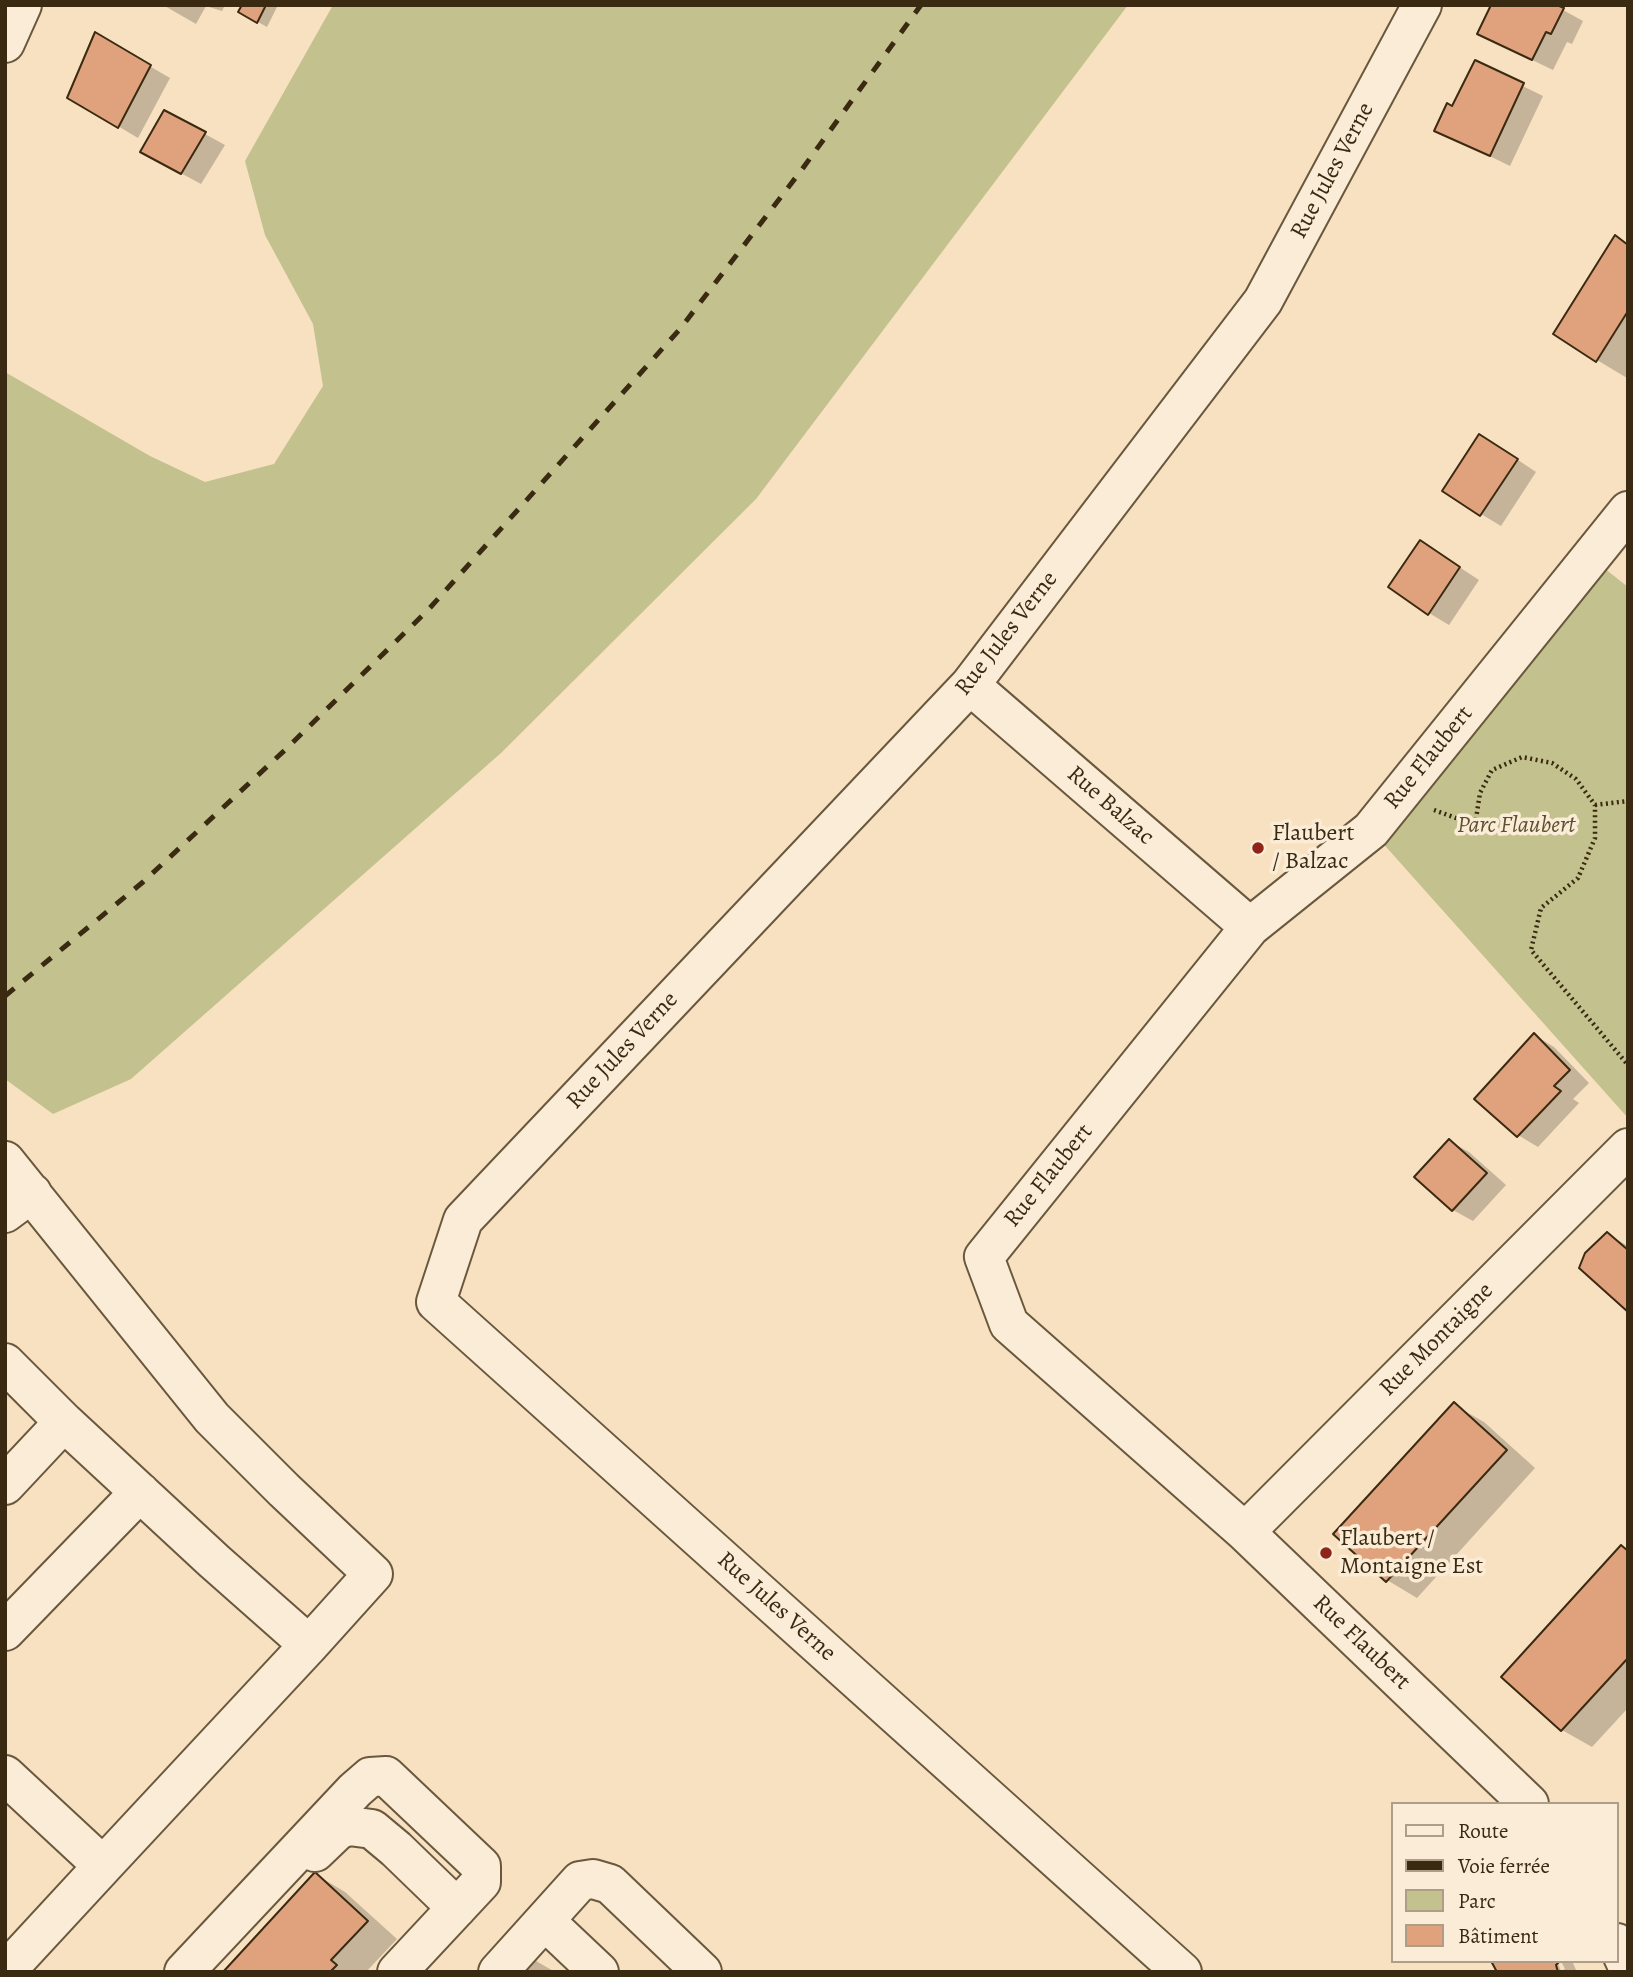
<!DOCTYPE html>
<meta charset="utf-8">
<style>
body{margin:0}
#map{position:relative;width:1633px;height:1977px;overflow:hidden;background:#f7e1c0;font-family:Alegreya,serif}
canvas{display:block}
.frame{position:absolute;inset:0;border:7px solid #3b2a12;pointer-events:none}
.legend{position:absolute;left:1391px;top:1802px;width:228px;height:161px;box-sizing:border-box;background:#faecd6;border:2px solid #ae9e88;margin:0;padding:9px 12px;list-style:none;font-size:21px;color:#3b2a12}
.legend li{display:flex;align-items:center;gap:14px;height:35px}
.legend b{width:35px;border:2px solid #ae9e88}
</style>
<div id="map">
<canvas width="1633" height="1977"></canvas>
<div class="frame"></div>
<ul class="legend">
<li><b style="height:9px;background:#faecd6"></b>Route</li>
<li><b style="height:9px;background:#3b2a12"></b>Voie ferrée</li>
<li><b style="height:19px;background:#c3c18d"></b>Parc</li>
<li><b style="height:19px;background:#dfa27d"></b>Bâtiment</li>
</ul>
</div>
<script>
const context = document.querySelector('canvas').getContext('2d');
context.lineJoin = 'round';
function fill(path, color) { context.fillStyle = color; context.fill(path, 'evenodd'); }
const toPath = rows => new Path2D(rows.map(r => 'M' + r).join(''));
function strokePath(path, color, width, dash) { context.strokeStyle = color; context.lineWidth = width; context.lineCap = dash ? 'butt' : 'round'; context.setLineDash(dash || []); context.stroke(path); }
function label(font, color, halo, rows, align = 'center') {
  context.font = font + ' Alegreya,serif'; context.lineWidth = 7; context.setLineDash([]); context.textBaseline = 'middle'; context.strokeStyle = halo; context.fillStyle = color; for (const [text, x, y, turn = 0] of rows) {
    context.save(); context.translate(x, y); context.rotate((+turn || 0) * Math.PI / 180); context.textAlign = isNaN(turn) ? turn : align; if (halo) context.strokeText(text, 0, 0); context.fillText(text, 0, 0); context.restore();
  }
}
fill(toPath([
 [333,5,1128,5,756,499,501,753,131,1079,53,1114,5,1079,5,372,150,456,205,482,274,464,323,386,313,324,265,235,245,161],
 [1590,557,1628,587,1628,1118,1371,830]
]), '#c3c18d');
fill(toPath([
 [163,5,225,5,222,11,206,6,196,24],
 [243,5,278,5,267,27,240,12],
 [1563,10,1583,21,1572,44,1567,42,1553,70,1499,44],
 [96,35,170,78,138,138,69,97],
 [1476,63,1543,96,1510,166,1436,130,1453,108],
 [165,112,225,145,201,184,162,163],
 [1616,238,1628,245,1627,378,1597,360],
 [1500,448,1536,472,1501,526,1481,514],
 [1421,542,1479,580,1449,625,1429,613],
 [1534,1035,1554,1047,1589,1083,1573,1099,1579,1103,1538,1147,1518,1135],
 [1449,1141,1469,1152,1506,1185,1473,1221,1453,1210,1417,1177],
 [1607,1234,1628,1246,1628,1310],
 [1454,1405,1484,1422,1535,1468,1417,1598,1387,1580],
 [1628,1551,1628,1708,1592,1747,1562,1730],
 [315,1874,345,1892,397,1939,366,1972,225,1972],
 [524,1954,555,1972,507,1972],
 [1557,1961,1561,1971,1565,1969,1561,1961,1572,1961,1577,1972,1499,1972]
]), '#0003');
const building = toPath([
 [242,5,266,5,257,23,238,12,242,5],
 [1491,5,1557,5,1564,8,1551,34,1546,32,1532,60,1477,34,1491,5],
 [95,32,151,65,118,128,67,98,95,32],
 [1475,60,1524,83,1490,156,1434,131,1447,103,1452,106,1475,60],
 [164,110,206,132,181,174,140,152,164,110],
 [1615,235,1628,245,1628,311,1596,362,1553,334,1615,235],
 [1479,434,1518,459,1480,516,1442,491,1479,434],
 [1420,540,1460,567,1428,615,1388,587,1420,540],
 [1534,1033,1570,1070,1554,1086,1561,1091,1517,1137,1474,1099,1534,1033],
 [1449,1139,1487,1173,1452,1211,1414,1177,1449,1139],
 [1607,1232,1628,1250,1628,1312,1579,1268,1585,1253,1607,1232],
 [1454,1402,1507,1450,1386,1582,1333,1534,1454,1402],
 [1621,1545,1628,1551,1628,1658,1561,1731,1501,1677,1621,1545],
 [315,1872,368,1921,331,1960,337,1965,330,1972,223,1972,315,1872],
 [1491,1961,1559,1961,1559,1962,1556,1965,1558,1972,1497,1972,1491,1961]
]);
fill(building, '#dfa27d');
strokePath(building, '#3b2a12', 2);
const minor = toPath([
 [5,43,22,5],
 [970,685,1250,927],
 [5,1161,212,1418,284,1490,373,1574,309,1645],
 [5,1213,32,1193],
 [5,1363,64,1422,214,1561,309,1645,103,1866,5,1775],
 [5,1485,64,1422],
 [1245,1532,1628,1148],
 [5,1631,140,1492],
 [1529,1804,1245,1532,1009,1324,984,1257,1250,927,1371,830,1628,511],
 [315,1852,338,1830,349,1826,372,1829,396,1849,457,1908],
 [545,1921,599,1972],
 [1617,1943,1628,1967],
 [5,1972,103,1866],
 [184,1972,355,1790,370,1777,386,1776,481,1866,481,1882,397,1972],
 [498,1972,580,1881,593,1879,610,1884,702,1972],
 [1182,1972,436,1302,463,1220,970,685,1263,301,1422,5]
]);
strokePath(minor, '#6a583e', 42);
strokePath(toPath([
 [1595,805,1628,801],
 [1434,810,1475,825,1480,793,1492,770,1522,757,1552,763,1576,779,1595,805,1595,838,1578,878,1541,908,1531,950,1628,1065]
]), '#3b2a12', 4.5, [2, 3.5]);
strokePath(minor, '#faecd6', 38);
strokePath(toPath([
 [5,996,143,882,286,749,428,610,680,329,803,168,921,5]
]), '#3b2a12', 5, [12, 12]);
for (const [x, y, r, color] of [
 [1258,848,7,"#8f2418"],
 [1326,1553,7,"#8f2418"]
]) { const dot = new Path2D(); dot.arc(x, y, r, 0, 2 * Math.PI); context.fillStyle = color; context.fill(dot); strokePath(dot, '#faecd6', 2.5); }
label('24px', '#3b2a12', '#faecd6', [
 ["Rue Jules Verne",1333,171,-62],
 ["Rue Jules Verne",1007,634,-52],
 ["Rue Flaubert",1429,758,-51],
 ["Rue Balzac",1110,806,41],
 ["Rue Jules Verne",623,1051,-47],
 ["Rue Flaubert",1049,1176,-51],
 ["Rue Montaigne",1437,1340,-45],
 ["Rue Jules Verne",776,1607,42],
 ["Rue Flaubert",1361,1643,44]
]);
label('italic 24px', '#5d5031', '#faecd6', [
 ["Parc Flaubert",1516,826]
]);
label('24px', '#3b2a12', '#faecd6', [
 ["Flaubert",1272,834],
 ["/ Balzac",1272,862],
 ["Flaubert /",1340,1539],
 ["Montaigne Est",1340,1567]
], 'left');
</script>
